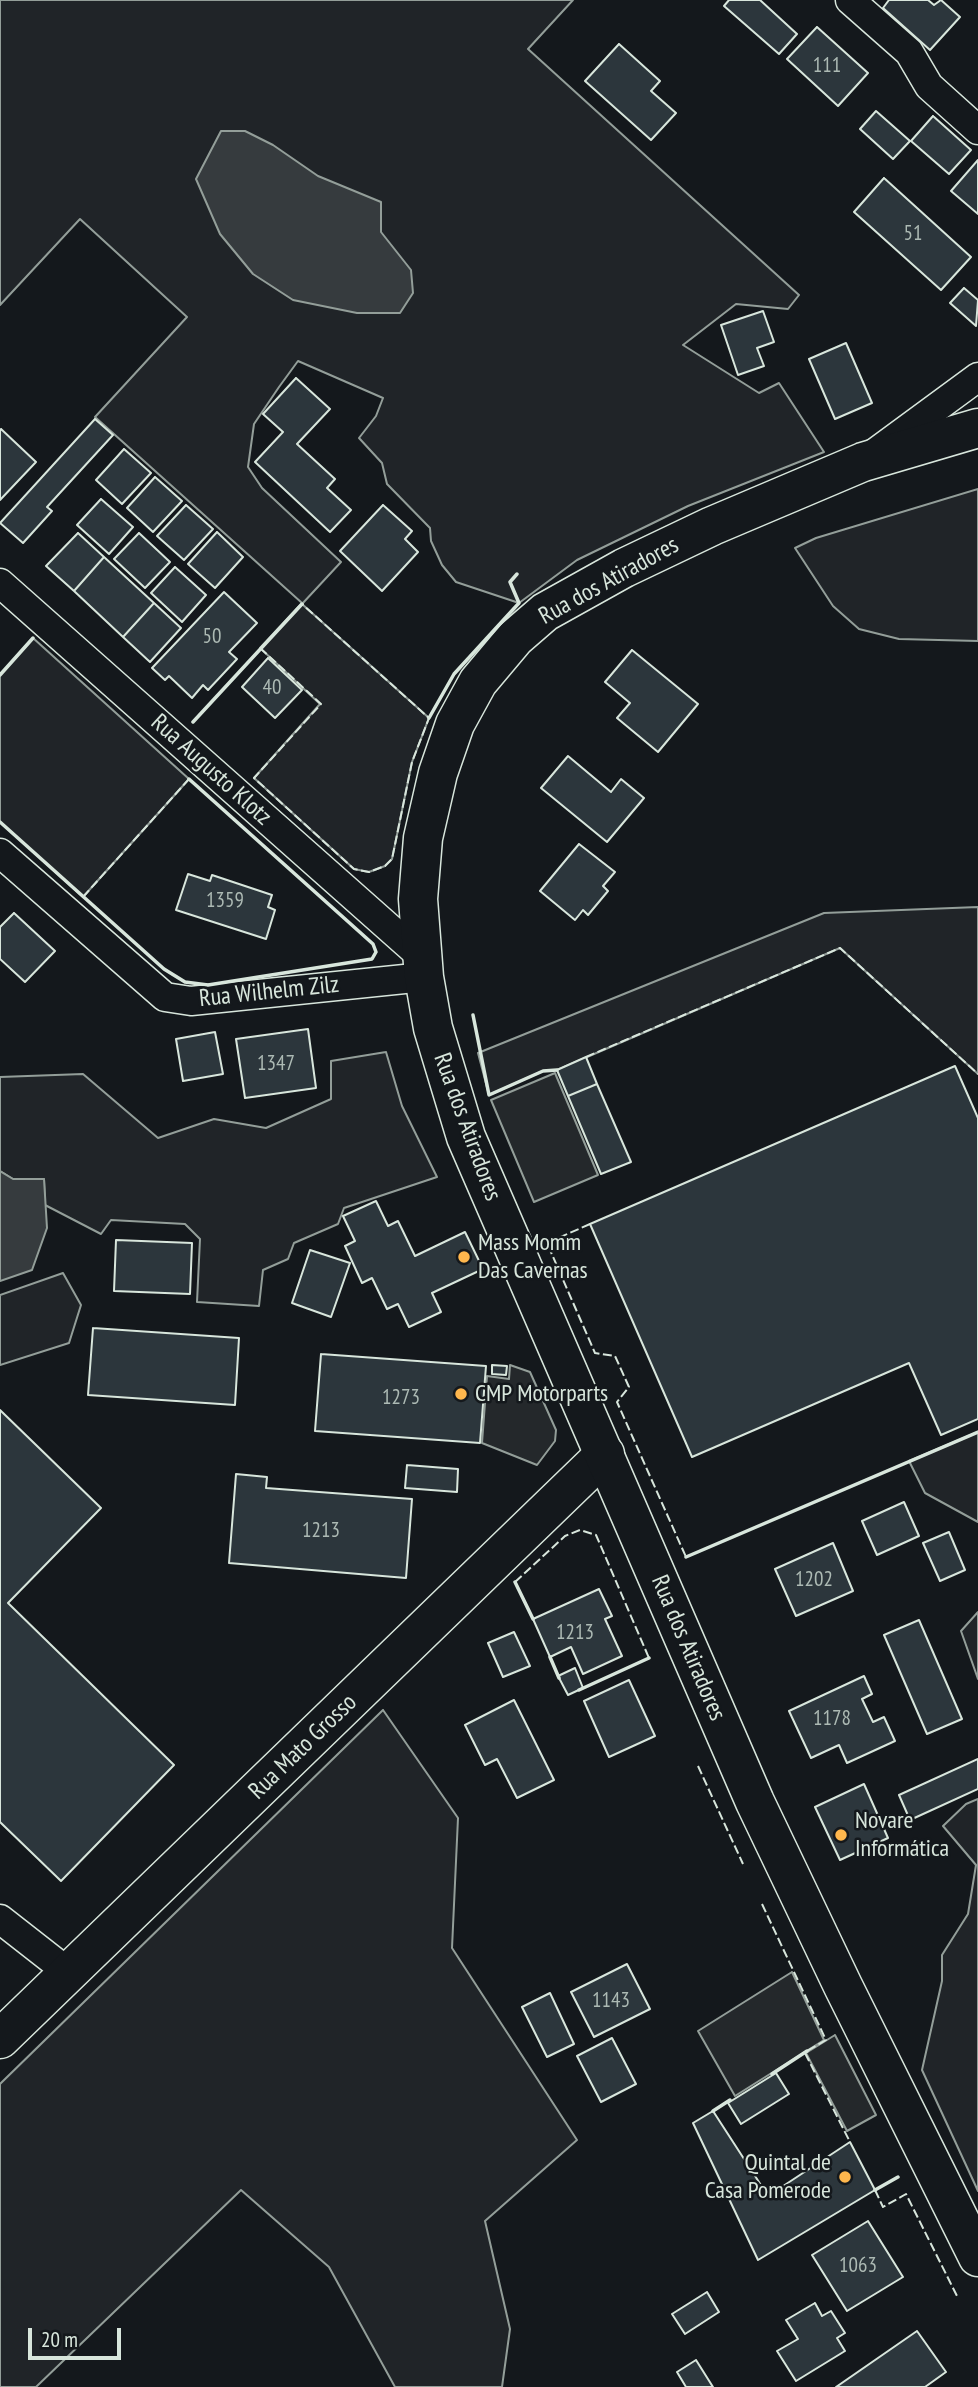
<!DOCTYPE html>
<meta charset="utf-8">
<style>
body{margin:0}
#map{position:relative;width:978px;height:2387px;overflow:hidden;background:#14181c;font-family:"PT Sans Narrow",sans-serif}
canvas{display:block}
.scale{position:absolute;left:28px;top:2328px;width:93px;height:32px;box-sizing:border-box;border:4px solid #d8e6dc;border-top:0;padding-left:9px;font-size:21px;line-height:24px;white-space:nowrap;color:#d8e6dc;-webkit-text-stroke:5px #14181c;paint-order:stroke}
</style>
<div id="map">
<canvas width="978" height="2387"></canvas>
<div class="scale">20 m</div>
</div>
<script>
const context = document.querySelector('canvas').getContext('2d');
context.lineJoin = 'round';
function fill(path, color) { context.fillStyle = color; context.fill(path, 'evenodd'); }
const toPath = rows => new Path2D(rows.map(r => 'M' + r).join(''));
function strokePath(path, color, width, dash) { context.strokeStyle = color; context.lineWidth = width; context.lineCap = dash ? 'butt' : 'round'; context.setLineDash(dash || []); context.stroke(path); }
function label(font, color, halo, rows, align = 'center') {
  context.font = font + ' "PT Sans Narrow",sans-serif'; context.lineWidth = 5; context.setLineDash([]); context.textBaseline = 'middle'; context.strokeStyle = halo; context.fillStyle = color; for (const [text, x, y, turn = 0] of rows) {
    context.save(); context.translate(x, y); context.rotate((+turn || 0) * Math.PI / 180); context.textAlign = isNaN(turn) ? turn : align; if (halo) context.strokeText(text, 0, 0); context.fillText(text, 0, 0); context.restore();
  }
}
const green = toPath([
 [0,0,573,0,528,49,799,295,788,309,736,304,683,345,759,393,779,383,824,452,688,506,577,560,519,603,456,582,442,565,431,541,430,528,387,484,382,463,359,438,376,416,383,398,298,361,279,387,254,424,248,467,262,488,341,562,302,604,429,718,412,762,392,859,385,866,369,872,354,869,254,778,320,704,260,648,302,603,95,417,187,317,80,219,0,305,0,0],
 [978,489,978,641,899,639,859,629,833,606,795,548,816,538,978,489],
 [33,638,189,779,83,897,0,822,0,675,33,638],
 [978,907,978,1074,840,948,557,1070,543,1071,489,1095,478,1053,824,913,978,907],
 [386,1052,402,1106,437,1177,344,1208,338,1224,294,1243,288,1259,263,1270,259,1306,197,1302,200,1239,185,1224,111,1220,101,1234,45,1205,44,1179,13,1179,0,1171,0,1077,83,1074,158,1138,214,1119,266,1128,331,1099,331,1061,386,1052],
 [63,1273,81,1305,69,1343,0,1365,0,1295,63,1273],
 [978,1432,978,1522,925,1493,909,1461,978,1432],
 [978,1612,978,1679,961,1631,978,1612],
 [383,1710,458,1818,452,1948,577,2140,485,2221,510,2329,502,2387,395,2387,329,2267,241,2190,36,2387,0,2387,0,2084,383,1710],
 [978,1799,978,2191,922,2070,942,1981,942,1955,968,1914,976,1865,943,1826,966,1804,978,1799]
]);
fill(green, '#202428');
strokePath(green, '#939e99', 2);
const parking = toPath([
 [555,1073,598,1175,534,1202,491,1100,555,1073],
 [510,1365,530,1372,556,1430,555,1441,537,1465,482,1443,487,1376,509,1379,510,1365],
 [792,1972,824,2040,735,2096,698,2031,792,1972],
 [835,2035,876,2115,847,2131,806,2053,835,2035]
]);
fill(parking, '#24282b');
strokePath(parking, '#939e99', 2);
const water = toPath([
 [221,131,245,131,273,145,318,176,381,202,381,232,411,270,413,293,400,313,357,313,293,300,253,274,220,234,196,179,221,131],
 [0,1171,13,1179,44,1179,47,1228,32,1270,0,1281,0,1171]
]);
fill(water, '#363b3e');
strokePath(water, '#939e99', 2);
const building = toPath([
 [729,0,760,0,797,34,779,54,724,6,729,0],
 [889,0,928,0,934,5,941,0,960,17,930,50,883,8,889,0],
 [817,27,868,73,838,106,787,59,817,27],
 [619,44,660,81,651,91,676,113,651,140,585,81,619,44],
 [876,111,910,141,893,159,860,129,876,111],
 [933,116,971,150,949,174,911,141,933,116],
 [978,160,978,214,951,191,978,160],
 [884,178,971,257,941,290,854,212,884,178],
 [964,288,978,300,976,326,950,303,964,288],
 [763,311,774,342,757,348,764,366,738,375,721,325,763,311],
 [846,343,872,403,835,419,809,359,846,343],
 [296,378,330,409,297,444,335,479,327,488,351,510,330,532,255,462,283,432,263,414,296,378],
 [95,419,113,435,47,507,52,511,23,543,0,523,95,419],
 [1,429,36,462,0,500,0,431,1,429],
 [124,449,151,473,122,504,96,480,124,449],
 [155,477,182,501,153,532,127,508,155,477],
 [101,499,133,527,109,554,77,525,101,499],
 [186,505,213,529,184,560,157,536,186,505],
 [383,505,412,531,405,539,418,552,382,591,340,551,383,505],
 [217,532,243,557,215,588,188,564,217,532],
 [78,533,104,557,74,591,46,566,78,533],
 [139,533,170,562,145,588,114,559,139,533],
 [104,557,154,603,123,637,74,591,104,557],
 [175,567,206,595,182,622,151,593,175,567],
 [224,592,257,623,229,652,237,659,208,690,203,685,192,698,169,676,165,680,152,668,224,592],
 [154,603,181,628,150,662,123,637,154,603],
 [632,650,698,704,658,752,617,718,630,703,605,682,632,650],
 [268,658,302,690,275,718,242,687,268,658],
 [568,756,611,792,621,779,644,798,607,842,541,788,568,756],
 [579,844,615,872,603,886,608,891,588,915,583,910,575,920,540,891,579,844],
 [188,874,210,881,212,875,272,895,268,907,275,910,266,939,176,910,188,874],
 [14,913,55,951,25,982,0,959,0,927,14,913],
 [308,1029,316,1088,245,1098,236,1039,308,1029],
 [215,1032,223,1074,183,1081,176,1039,215,1032],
 [586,1057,597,1084,568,1096,557,1070,586,1057],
 [955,1066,978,1118,978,1419,941,1435,909,1363,692,1457,590,1224,955,1066],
 [597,1084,631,1162,601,1174,568,1096,597,1084],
 [376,1201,388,1226,398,1221,415,1256,465,1232,483,1269,432,1293,441,1312,409,1327,398,1304,387,1309,372,1278,362,1283,345,1246,355,1241,343,1216,376,1201],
 [116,1240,192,1243,190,1294,114,1291,116,1240],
 [310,1250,350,1263,331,1317,292,1303,310,1250],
 [93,1328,239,1338,235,1405,88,1395,93,1328],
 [321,1354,486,1366,480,1443,315,1431,321,1354],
 [492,1365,507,1366,506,1375,492,1374,492,1365],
 [0,1410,101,1508,8,1603,174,1765,61,1881,0,1822,0,1410],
 [407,1465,458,1469,457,1492,405,1488,407,1465],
 [236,1474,267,1477,266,1488,412,1499,406,1578,229,1563,236,1474],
 [904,1502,919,1536,877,1555,862,1521,904,1502],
 [949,1532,965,1570,940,1581,923,1543,949,1532],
 [833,1543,853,1591,796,1616,775,1569,833,1543],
 [599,1589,612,1616,605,1619,622,1656,583,1674,571,1647,550,1657,533,1619,599,1589],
 [919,1620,962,1719,927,1734,884,1635,919,1620],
 [514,1632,530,1666,503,1677,488,1643,514,1632],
 [575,1668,583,1688,568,1695,558,1676,575,1668],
 [864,1676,872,1694,862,1699,873,1722,884,1717,895,1741,847,1763,839,1745,811,1758,789,1711,864,1676],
 [629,1680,655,1736,609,1757,584,1701,629,1680],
 [514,1700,554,1780,517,1798,497,1759,485,1765,465,1725,514,1700],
 [978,1759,978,1789,910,1820,899,1795,978,1759],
 [864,1784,888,1838,840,1860,815,1807,864,1784],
 [627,1964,650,2009,594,2037,571,1992,627,1964],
 [550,1993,574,2044,547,2057,522,2007,550,1993],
 [612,2038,636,2084,601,2102,577,2056,612,2038],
 [776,2073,789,2094,741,2124,728,2103,776,2073],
 [713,2111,768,2196,850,2142,875,2190,758,2260,693,2123,713,2111],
 [868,2221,903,2277,847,2311,812,2255,868,2221],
 [707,2292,719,2312,685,2334,672,2314,707,2292],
 [815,2303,822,2316,831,2311,845,2333,837,2338,845,2351,796,2381,777,2351,798,2339,786,2320,815,2303],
 [917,2331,946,2372,925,2387,836,2387,917,2331],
 [696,2360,713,2387,686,2387,677,2372,696,2360]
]);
fill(building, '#2c363c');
strokePath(building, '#d8e6dc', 2);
const street = toPath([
 [850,0,909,52,929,86,978,130],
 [876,452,978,377],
 [0,583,422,957],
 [0,853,165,997,191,1001,424,977],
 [0,1919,69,1973]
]);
const secondary = toPath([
 [0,2039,605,1454]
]);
const primary = toPath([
 [978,428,863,462,712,526,624,568,545,612,515,638,478,682,455,724,438,773,423,838,418,899,424,977,433,1028,466,1137,755,1802,843,1986,978,2257]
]);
strokePath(street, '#d8e6dc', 31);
strokePath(secondary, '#d8e6dc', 41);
strokePath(primary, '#d8e6dc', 41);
strokePath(street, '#14181c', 28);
strokePath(secondary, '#14181c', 38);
strokePath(primary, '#14181c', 38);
strokePath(toPath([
 [260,648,321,704,254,778,354,869,369,872,385,866,392,859,412,762,429,718,302,604],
 [83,897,189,779],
 [586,1057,840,948,978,1074],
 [590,1224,547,1243,595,1353,615,1356,629,1387,617,1402,686,1557],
 [515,1582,565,1536,580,1530,596,1535,649,1658],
 [698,1766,743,1864],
 [762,1904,826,2040,807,2051],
 [805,2053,850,2142],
 [875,2190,883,2207,906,2194,957,2296]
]), '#d8e6dc', 2, [9, 3.5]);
strokePath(toPath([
 [0,675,33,638],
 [429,718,454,674,519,603,510,582,517,574],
 [193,722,302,604],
 [0,822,164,969,185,982,208,985,372,959,376,952,373,944,189,779],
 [473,1015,489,1095,543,1071,557,1070],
 [686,1557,978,1432],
 [515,1582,533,1619],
 [550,1657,559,1678],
 [579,1690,649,1658],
 [772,2074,807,2051],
 [713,2111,730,2100],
 [875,2190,898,2177]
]), '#d8e6dc', 3.5);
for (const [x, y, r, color] of [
 [464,1257,7,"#ffb74d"],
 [461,1394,7,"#ffb74d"],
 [841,1835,7,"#ffb74d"],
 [845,2177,7,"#ffb74d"]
]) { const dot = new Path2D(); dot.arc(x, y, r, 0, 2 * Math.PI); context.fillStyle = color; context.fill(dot); strokePath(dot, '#14181c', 2.5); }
label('21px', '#adbab4', null, [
 ["111",827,66],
 ["51",913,234],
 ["50",212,637],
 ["40",272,688],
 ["1359",225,901],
 ["1347",276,1064],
 ["1273",401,1398],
 ["1213",321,1531],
 ["1202",814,1580],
 ["1213",575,1633],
 ["1178",832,1719],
 ["1143",611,2001],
 ["1063",858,2266]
]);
label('24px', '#d8e6dc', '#14181c', [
 ["Rua dos Atiradores",609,581,-29],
 ["Rua Augusto Klotz",211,770,42],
 ["Rua Wilhelm Zilz",269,992,-6],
 ["Rua dos Atiradores",467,1127,70],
 ["Rua dos Atiradores",688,1648,67],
 ["Rua Mato Grosso",303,1747,-44]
]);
label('24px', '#d8e6dc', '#14181c', [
 ["Mass Momm",478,1243],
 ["Das Cavernas",478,1271],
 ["CMP Motorparts",475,1394],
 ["Novare",855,1821],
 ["Informática",855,1849],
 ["Quintal de",831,2163,"right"],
 ["Casa Pomerode",831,2191,"right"]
], 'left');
</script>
